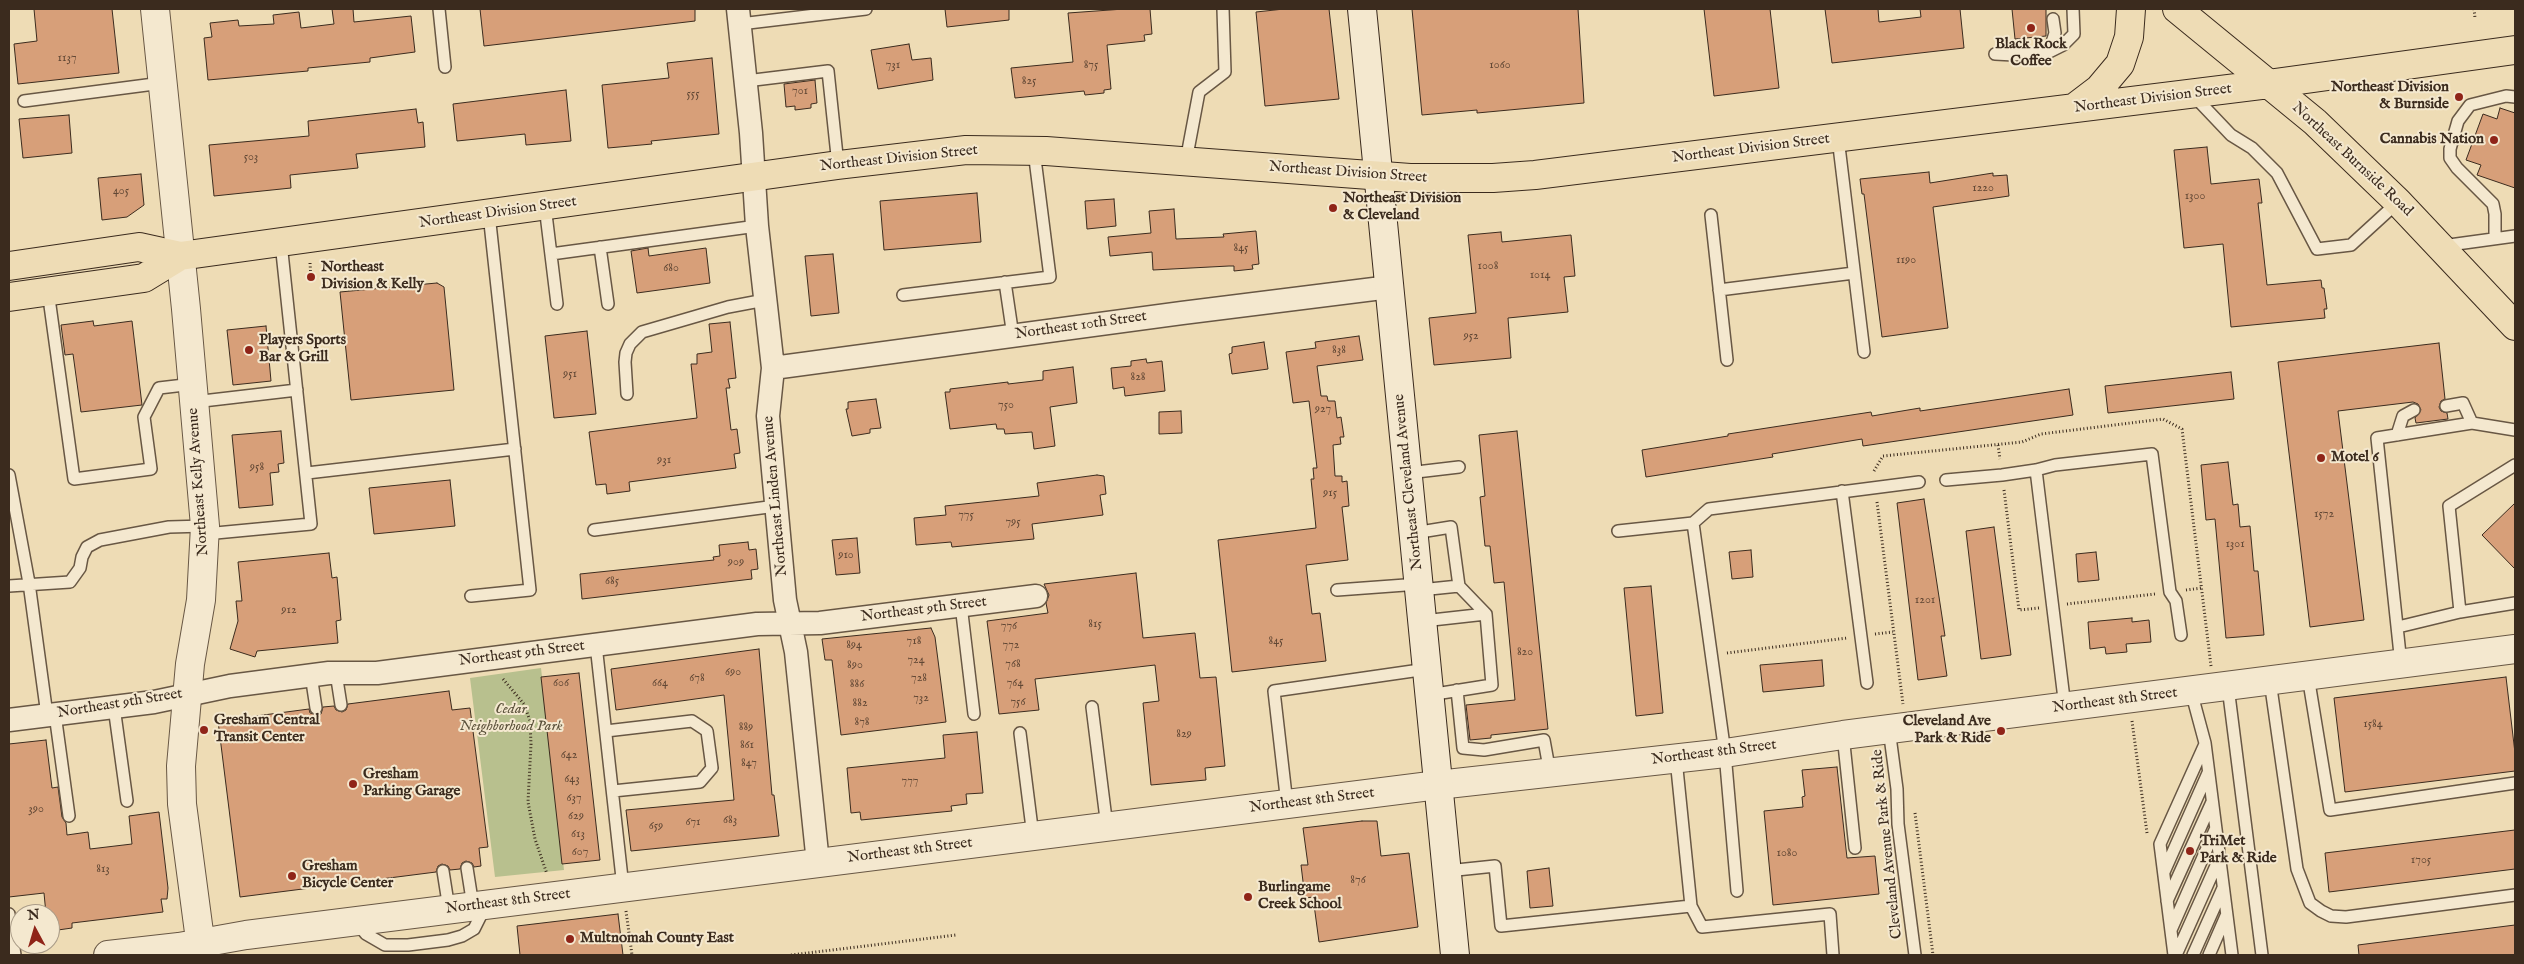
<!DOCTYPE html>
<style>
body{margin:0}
#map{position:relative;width:2524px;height:964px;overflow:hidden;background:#eedcb5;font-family:"IM FELL English",serif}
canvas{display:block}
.frame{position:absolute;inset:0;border:10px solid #3b2b1e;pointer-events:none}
.north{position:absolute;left:10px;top:904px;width:50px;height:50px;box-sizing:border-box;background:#f4e8cf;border:1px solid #aa9c88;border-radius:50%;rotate:354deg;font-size:14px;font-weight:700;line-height:20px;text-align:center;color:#3b2b1e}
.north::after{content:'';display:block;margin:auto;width:18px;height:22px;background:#8f2418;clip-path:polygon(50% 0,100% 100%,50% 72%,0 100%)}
</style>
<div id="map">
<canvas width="2524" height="964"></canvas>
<div class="frame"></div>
<div class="north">N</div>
</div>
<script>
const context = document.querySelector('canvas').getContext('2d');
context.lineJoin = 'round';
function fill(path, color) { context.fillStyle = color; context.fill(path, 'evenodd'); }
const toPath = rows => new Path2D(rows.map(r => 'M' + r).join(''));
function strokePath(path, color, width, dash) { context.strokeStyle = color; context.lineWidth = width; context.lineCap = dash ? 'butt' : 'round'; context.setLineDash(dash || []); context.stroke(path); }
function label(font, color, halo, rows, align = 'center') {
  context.font = font + ' "IM FELL English",serif'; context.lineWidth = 4; context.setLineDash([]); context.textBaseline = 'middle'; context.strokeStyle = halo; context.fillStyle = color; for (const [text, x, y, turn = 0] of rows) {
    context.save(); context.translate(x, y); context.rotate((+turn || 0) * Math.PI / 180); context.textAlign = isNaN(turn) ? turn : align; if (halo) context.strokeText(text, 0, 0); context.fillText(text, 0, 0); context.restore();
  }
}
fill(toPath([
 [541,668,564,870,495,877,470,678]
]), '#b8c08e');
const building = toPath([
 [34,9,112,9,119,73,18,84,14,44,37,41,34,9],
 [332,9,353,9,354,22,411,16,415,52,370,58,370,62,308,68,308,71,208,80,204,38,212,37,210,23,238,20,239,26,274,24,273,15,299,12,301,28,334,24,332,9],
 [480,9,695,9,695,21,484,46,480,9],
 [945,9,1009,9,1009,20,947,27,945,9],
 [1124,9,1150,9,1152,34,1144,35,1145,41,1107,45,1111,89,1104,90,1104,93,1085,95,1084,91,1015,98,1011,68,1073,62,1068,13,1124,9],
 [1284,9,1329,9,1339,99,1265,106,1256,12,1284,9],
 [1412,9,1578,9,1584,103,1477,113,1477,110,1422,115,1412,9],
 [1704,9,1770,9,1779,88,1714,96,1704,9],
 [1825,9,1878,9,1879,22,1921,17,1920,9,1960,9,1964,48,1832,63,1825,9],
 [2012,9,2046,9,2046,36,2015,39,2012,9],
 [909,44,912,60,931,58,933,80,878,89,871,50,909,44],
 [712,58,719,134,651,141,652,144,608,148,602,85,669,78,667,63,712,58],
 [815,80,817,103,811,104,811,108,795,110,795,106,786,107,784,84,815,80],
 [566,90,571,141,526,145,525,134,457,141,453,104,566,90],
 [2500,108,2515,113,2515,188,2477,175,2481,165,2466,160,2483,114,2497,119,2500,108],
 [416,109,418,123,423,122,425,147,356,154,358,168,290,175,291,188,214,196,209,145,309,136,308,121,416,109],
 [69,115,72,153,23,158,19,119,69,115],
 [2207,147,2211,184,2259,179,2262,203,2258,203,2267,285,2321,280,2322,288,2324,288,2327,309,2324,309,2325,318,2231,327,2223,244,2184,248,2174,150,2207,147],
 [1929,172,1930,183,1993,173,1993,176,2007,175,2009,196,1933,207,1948,328,1882,337,1864,194,1862,194,1860,179,1929,172],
 [141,174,144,205,127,217,102,220,98,178,141,174],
 [977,193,981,242,884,250,880,201,977,193],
 [1114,199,1116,226,1087,229,1085,201,1114,199],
 [1174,209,1176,239,1224,237,1223,234,1256,231,1259,264,1252,265,1253,269,1234,271,1234,266,1229,266,1153,270,1152,252,1110,256,1108,237,1151,233,1149,211,1174,209],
 [1501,232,1502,242,1571,235,1575,276,1564,277,1568,312,1508,318,1511,358,1434,365,1429,318,1476,313,1468,235,1501,232],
 [648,248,649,256,706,248,710,283,637,293,631,251,648,248],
 [833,254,839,313,811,316,805,256,833,254],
 [437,283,444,287,454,390,351,400,340,292,437,283],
 [93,321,94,326,132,321,142,405,81,412,73,354,65,355,61,325,93,321],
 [730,322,736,378,728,379,730,388,726,388,731,430,737,429,740,453,734,454,736,468,629,482,630,491,607,494,606,484,596,485,589,432,697,418,691,364,697,364,697,354,712,352,709,324,730,322],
 [266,326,271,381,233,385,227,330,266,326],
 [587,331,596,414,554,418,545,336,587,331],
 [1359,336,1363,360,1317,366,1321,396,1327,396,1328,401,1335,401,1337,418,1341,417,1344,437,1340,437,1341,444,1333,445,1335,476,1342,476,1342,482,1347,481,1349,506,1342,507,1348,560,1306,565,1312,614,1320,613,1326,661,1232,672,1218,540,1316,528,1311,479,1314,479,1313,468,1317,468,1309,401,1293,403,1286,352,1316,348,1315,342,1359,336],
 [1264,342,1268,369,1232,374,1229,354,1232,353,1232,347,1264,342],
 [2439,343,2445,399,2441,401,2439,407,2441,411,2447,413,2448,419,2416,423,2415,418,2421,410,2418,404,2413,402,2338,411,2364,620,2310,627,2278,362,2439,343],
 [1146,359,1147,363,1162,361,1165,391,1125,396,1124,387,1113,389,1111,368,1131,366,1131,361,1146,359],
 [1073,367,1077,403,1050,407,1055,446,1034,449,1032,432,1005,434,1004,429,997,429,996,424,950,429,945,392,950,392,950,389,1008,382,1008,384,1043,380,1043,371,1073,367],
 [2231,372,2234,399,2108,413,2105,386,2231,372],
 [2069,389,2073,415,1863,446,1862,439,1772,454,1773,457,1646,477,1642,450,1728,436,1728,434,1871,412,1872,416,1920,408,1920,411,2069,389],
 [876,399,881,428,870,429,870,433,852,436,846,409,848,409,848,402,876,399],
 [1181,411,1182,433,1159,434,1159,412,1181,411],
 [281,431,284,463,278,464,279,472,270,473,273,505,239,508,232,435,281,431],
 [1517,431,1548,729,1491,735,1491,738,1470,740,1466,705,1515,700,1504,582,1494,583,1490,546,1485,546,1480,497,1485,496,1479,435,1517,431],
 [2228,462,2233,505,2238,504,2240,527,2250,526,2254,571,2258,571,2264,635,2226,638,2215,519,2206,520,2201,465,2228,462],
 [1097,475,1104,476,1106,494,1100,495,1103,515,1032,524,1034,539,952,547,951,542,916,545,914,518,946,515,945,506,1039,496,1037,483,1097,475],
 [450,480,455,526,374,534,369,488,450,480],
 [1924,499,1945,636,1941,636,1947,676,1918,680,1897,503,1924,499],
 [2515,503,2515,569,2482,535,2515,503],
 [1994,527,2011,655,1981,659,1966,531,1994,527],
 [857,538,860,573,836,575,832,540,857,538],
 [748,542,749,550,756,549,758,569,751,570,752,579,582,599,580,574,714,560,713,557,720,556,719,545,748,542],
 [1751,550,1753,577,1732,579,1729,552,1751,550],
 [2096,552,2099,580,2078,582,2076,554,2096,552],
 [329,553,332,578,337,577,341,620,336,621,338,643,257,651,255,657,230,649,238,621,236,601,242,601,238,562,329,553],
 [1136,573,1143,638,1195,633,1200,678,1216,677,1225,766,1205,768,1206,780,1151,785,1143,703,1159,701,1155,665,1035,679,1039,710,999,714,987,621,1048,613,1046,603,1049,595,1044,584,1136,573],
 [1651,586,1663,713,1636,716,1624,588,1651,586],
 [2132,618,2132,622,2149,620,2151,642,2126,644,2127,652,2106,654,2105,647,2090,649,2088,622,2132,618],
 [931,628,935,637,946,722,841,735,832,660,825,660,822,639,931,628],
 [759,649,772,795,774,795,779,836,631,851,626,810,734,800,724,695,616,710,611,669,759,649],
 [1822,660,1824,686,1763,692,1760,665,1822,660],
 [579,673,600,860,562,864,541,677,579,673],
 [2506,677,2515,753,2515,771,2345,792,2334,698,2506,677],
 [449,691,452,710,470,708,488,847,479,848,481,866,474,867,472,863,466,861,462,863,460,869,450,870,448,866,442,864,438,866,436,872,240,897,218,721,309,709,310,713,317,715,321,714,323,707,334,706,336,710,342,712,346,710,348,704,449,691],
 [977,732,983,793,966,794,967,804,951,806,952,811,861,820,860,812,851,813,847,768,945,758,943,735,977,732],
 [46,740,52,788,58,787,62,817,66,823,67,835,88,832,90,849,132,844,129,816,159,812,168,888,167,899,161,899,163,912,72,923,72,928,51,931,50,914,46,914,44,893,9,897,9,744,46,740],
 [1837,767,1847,858,1875,856,1879,894,1773,905,1764,811,1803,807,1802,797,1805,796,1802,770,1837,767],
 [1362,821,1377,821,1381,856,1409,853,1418,927,1319,942,1313,897,1305,898,1301,865,1308,865,1303,828,1362,821],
 [2515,830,2515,869,2329,892,2325,853,2515,830],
 [1549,868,1553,906,1530,908,1527,871,1549,868],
 [618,914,623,955,520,955,517,926,618,914],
 [2515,925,2515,955,2359,955,2358,945,2515,925]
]);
fill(building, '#d79f79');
strokePath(building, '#3b2b1e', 1);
const service = toPath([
 [439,9,445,67],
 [740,24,866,9],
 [2049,52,2055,33,2053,19],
 [1995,54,2014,55,2049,52,2063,45,2074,34,2073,9],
 [746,81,828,71,838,165],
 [2193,95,2231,135,2252,148,2277,173,2317,249,2351,245,2398,202],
 [24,101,162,83],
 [1838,138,1864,352],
 [1186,161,1199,92,1225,72,1223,9],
 [545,206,557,304],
 [1711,215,1727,360],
 [2495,238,2495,214,2493,204,2457,168,2450,158,2450,149,2458,121,2470,105,2506,96,2515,97],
 [2442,246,2515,236],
 [600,247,608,304],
 [551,254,757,226],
 [1005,282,1013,336],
 [1719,290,1854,273],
 [48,291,74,479,151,469,144,417,159,388,193,384],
 [903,295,1050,277,1034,151],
 [627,394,625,362,626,353,630,344,642,332,728,307,765,300],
 [194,402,297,390],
 [2446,406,2463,403,2472,423],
 [2397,435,2403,416,2414,410],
 [2036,470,2065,707],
 [307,473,515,449],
 [1408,473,1459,467],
 [9,475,29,583,47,715],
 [1946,480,2002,475,2036,470,2055,465,2152,454,2170,592,2176,601,2181,635],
 [1842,491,1867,683],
 [1693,523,1709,509,1919,482],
 [594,530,776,506],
 [1618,531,1693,523,1725,753,1737,891],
 [1414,533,1451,527,1459,586],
 [205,534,311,524,281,243],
 [9,586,70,582,80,568,82,557,87,547,100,540,169,527,205,526],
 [1337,590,1419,584],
 [1420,590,1459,586,1486,614],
 [471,596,530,590,489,214],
 [961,605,974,714],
 [2460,612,2449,506,2515,465],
 [1423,621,1486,614,1492,685,1429,695],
 [2398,627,2460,612,2515,603],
 [596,645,623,887],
 [2401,664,2377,438,2472,423,2515,430],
 [336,673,341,705],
 [311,675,316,708],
 [2308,676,2330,810,2515,783],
 [2270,681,2297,869,2310,903,2321,911,2331,916,2346,917,2515,895],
 [2228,687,2262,955],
 [1457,690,1463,748,1484,750,1544,740,1550,773],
 [2191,691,2205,743,2232,955],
 [114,707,127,801],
 [1092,707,1107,827],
 [55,714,69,816],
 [1889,729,1897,789,1898,824,1915,955],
 [606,731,692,721,707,731,712,768,700,782,613,791],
 [1020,733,1033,836],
 [1843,735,1855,848],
 [1287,804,1274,691,1427,669],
 [467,868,473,906],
 [443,871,449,909],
 [1447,871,1495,866,1501,926,1691,906,1676,759],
 [2164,872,2208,773],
 [2167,901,2212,802],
 [1691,906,1702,927,1830,914,1833,955],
 [9,914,15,955],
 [356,922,366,934,385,945,408,945,448,940,462,936,474,929,486,905],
 [2171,930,2215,830],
 [2174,955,2160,844,2205,744],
 [2176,955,2219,859],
 [2193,955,2223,888],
 [2209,955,2226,916]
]);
const minor = toPath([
 [738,9,751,133,757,226,773,368,768,416,785,600,796,652,818,863],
 [773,368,1182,313,1390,287],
 [9,720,154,702,230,686,329,673,377,673,757,624,820,623,1036,596]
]);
const tertiary = toPath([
 [155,9,186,309,205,526,201,600,190,664,181,766,182,804,202,955],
 [108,955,179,947,246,935,1033,836,1438,785,1725,753,1843,735,2515,649]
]);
const secondary = toPath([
 [1362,9,1455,955]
]);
const primary = toPath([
 [2177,9,2315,122,2398,202,2515,326],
 [2074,108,2099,89,2120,64,2129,37,2131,9],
 [9,266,139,247,180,256,838,165,966,150,1046,151,1410,178,1493,178,1535,175,2269,84,2515,50],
 [9,297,144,278,180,256]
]);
strokePath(service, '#685744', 14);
strokePath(minor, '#685744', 25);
strokePath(tertiary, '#685744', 30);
strokePath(secondary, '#3b2b1e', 30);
strokePath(primary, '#3b2b1e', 30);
strokePath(toPath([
 [2474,9,2475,18],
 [310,263,311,277],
 [1998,445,2000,459],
 [1874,471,1883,456,2022,442,2041,434,2163,419,2182,429,2211,666],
 [2004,490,2019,610,2039,608],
 [1877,502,1903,704],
 [2186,590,2202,588],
 [2067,604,2155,594],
 [1875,634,1893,632],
 [1727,653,1847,638],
 [503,679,524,704,530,721,531,744,528,802,535,839,547,874],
 [2132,721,2147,833],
 [1915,813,1933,955],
 [626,911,632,955],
 [791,955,956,935]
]), '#3b2b1e', 3, [1, 2.5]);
strokePath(service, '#f4e8cf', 11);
strokePath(minor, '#f4e8cf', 22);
strokePath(tertiary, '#f4e8cf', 28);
strokePath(secondary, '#f4e8cf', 28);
strokePath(primary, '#eedcb5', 28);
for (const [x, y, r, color] of [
 [2031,28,5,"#8f2418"],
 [2459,97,5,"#8f2418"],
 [2494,140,5,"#8f2418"],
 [1333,208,5,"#8f2418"],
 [311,277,5,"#8f2418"],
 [249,350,5,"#8f2418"],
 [2321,458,5,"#8f2418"],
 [204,730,5,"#8f2418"],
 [2001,731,5,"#8f2418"],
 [353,784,5,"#8f2418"],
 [2190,851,5,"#8f2418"],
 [292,876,5,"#8f2418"],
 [1248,897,5,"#8f2418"],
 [570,939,5,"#8f2418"]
]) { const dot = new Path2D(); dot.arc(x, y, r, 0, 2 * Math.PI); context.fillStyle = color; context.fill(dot); strokePath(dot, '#f4e8cf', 2); }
label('12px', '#624835', null, [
 ["1137",67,59],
 ["731",893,66],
 ["875",1091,66],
 ["1060",1500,66],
 ["825",1029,82],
 ["701",800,92],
 ["555",693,95],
 ["503",251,158],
 ["1220",1983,189],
 ["405",121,192],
 ["1300",2195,197],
 ["845",1241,249],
 ["1190",1906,261],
 ["1008",1488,267],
 ["680",671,269],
 ["1014",1540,276],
 ["952",1471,337],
 ["838",1339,351],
 ["951",570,375],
 ["828",1138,378],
 ["750",1006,406],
 ["927",1323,410],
 ["931",664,461],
 ["958",257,468],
 ["915",1330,494],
 ["1572",2324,515],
 ["775",966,516],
 ["795",1013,523],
 ["1301",2235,545],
 ["910",846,556],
 ["909",736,563],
 ["685",612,582],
 ["1201",1925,601],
 ["912",289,611],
 ["815",1095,625],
 ["776",1009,627],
 ["718",914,642],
 ["845",1276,642],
 ["894",854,646],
 ["772",1011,646],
 ["820",1525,653],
 ["724",916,661],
 ["768",1013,665],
 ["890",855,666],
 ["690",733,673],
 ["678",697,679],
 ["728",919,679],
 ["606",561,684],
 ["664",660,684],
 ["764",1015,684],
 ["886",857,685],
 ["732",921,699],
 ["756",1018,703],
 ["882",860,704],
 ["878",862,723],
 ["1584",2373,725],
 ["889",746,728],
 ["829",1184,735],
 ["861",747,746],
 ["642",569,756],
 ["847",749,764],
 ["643",572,780],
 ["777",910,782],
 ["637",574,799],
 ["390",36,810],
 ["629",576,817],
 ["683",730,821],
 ["671",693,823],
 ["659",656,827],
 ["613",578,835],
 ["607",580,853],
 ["1080",1787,854],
 ["1705",2421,861],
 ["813",103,870],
 ["876",1358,881]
]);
label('bold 15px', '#3b2b1e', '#f4e8cf', [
 ["Black Rock",2031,45,"center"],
 ["Coffee",2031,62,"center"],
 ["Northeast Division",2449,88,"right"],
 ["& Burnside",2449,105,"right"],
 ["Cannabis Nation",2484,140,"right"],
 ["Northeast Division",1343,199],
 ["& Cleveland",1343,216],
 ["Northeast",321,268],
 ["Division & Kelly",321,285],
 ["Players Sports",259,341],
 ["Bar & Grill",259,358],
 ["Motel 6",2331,458],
 ["Gresham Central",214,721],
 ["Transit Center",214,738],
 ["Cleveland Ave",1991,722,"right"],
 ["Park & Ride",1991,739,"right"],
 ["Gresham",363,775],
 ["Parking Garage",363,792],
 ["TriMet",2200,842],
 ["Park & Ride",2200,859],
 ["Gresham",302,867],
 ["Bicycle Center",302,884],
 ["Burlingame",1258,888],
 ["Creek School",1258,905],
 ["Multnomah County East",580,939]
], 'left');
label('15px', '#3b2b1e', '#f4e8cf', [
 ["Northeast Division Street",2153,99,-7],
 ["Northeast Division Street",1751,149,-7],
 ["Northeast Division Street",899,159,-6],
 ["Northeast Burnside Road",2352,160,43],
 ["Northeast Division Street",1348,173,4],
 ["Northeast Division Street",498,213,-8],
 ["Northeast 10th Street",1081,326,-8],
 ["Northeast Kelly Avenue",199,482,-94],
 ["Northeast Cleveland Avenue",1409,482,-96],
 ["Northeast Linden Avenue",776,496,-95],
 ["Northeast 9th Street",924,610,-7],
 ["Northeast 9th Street",522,654,-7],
 ["Northeast 8th Street",2115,701,-7],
 ["Northeast 9th Street",120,704,-9],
 ["Northeast 8th Street",1714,753,-7],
 ["Northeast 8th Street",1312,801,-7],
 ["Cleveland Avenue Park & Ride",1888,844,-96],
 ["Northeast 8th Street",910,851,-7],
 ["Northeast 8th Street",508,902,-7]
]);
label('italic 15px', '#5a503a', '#f4e8cf', [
 ["Cedar",511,710],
 ["Neighborhood Park",511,727]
]);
</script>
